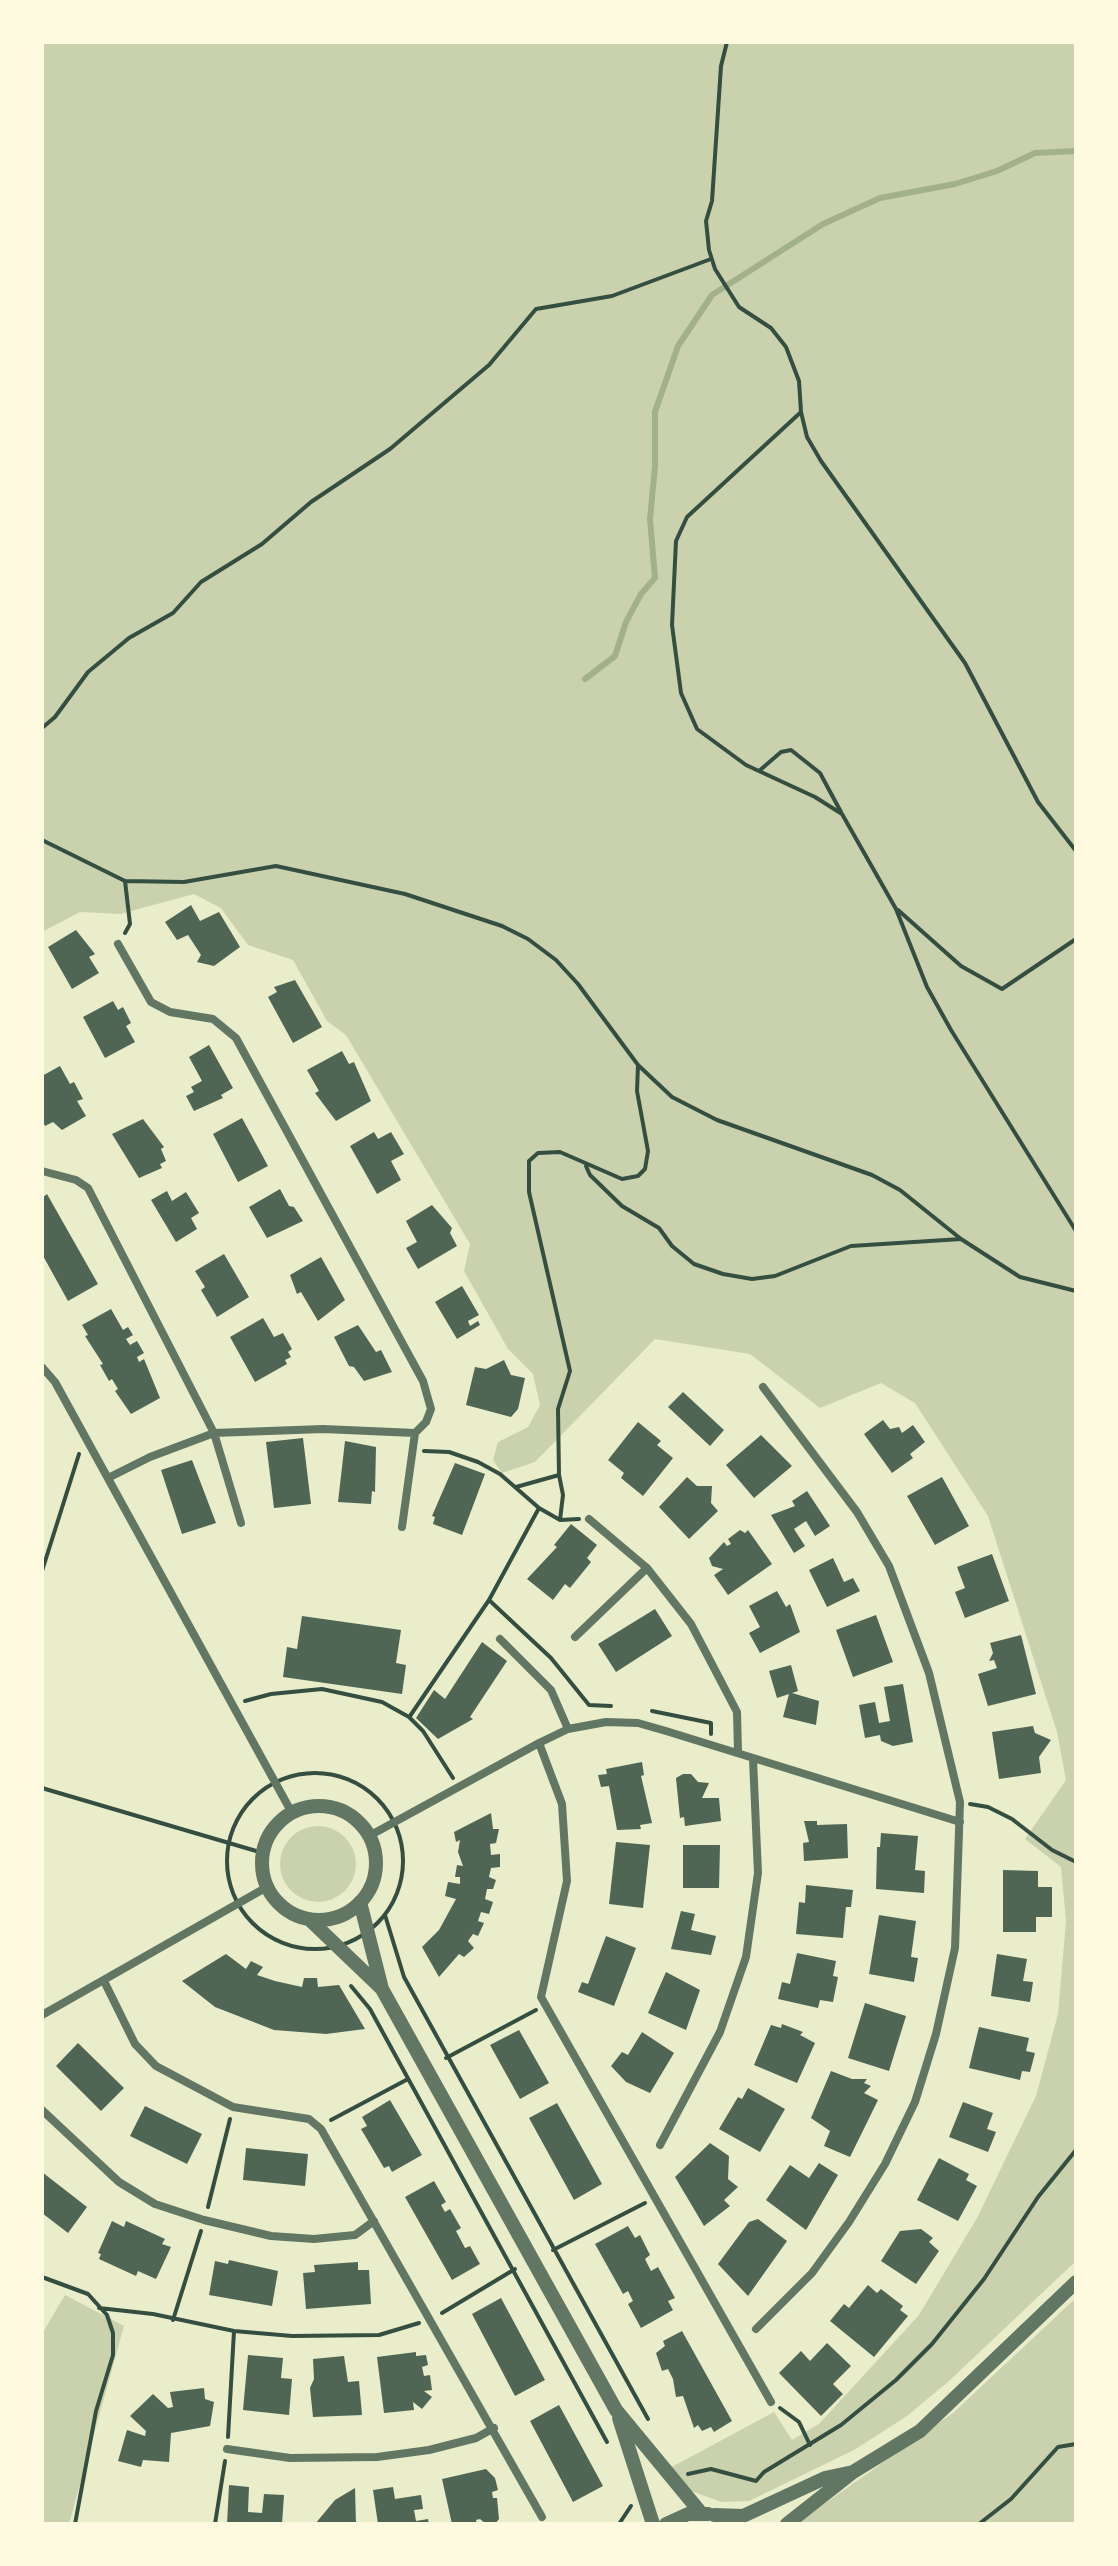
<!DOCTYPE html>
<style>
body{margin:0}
#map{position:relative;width:1118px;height:2566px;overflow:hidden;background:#e9edc9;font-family:Commissioner,sans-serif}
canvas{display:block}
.frame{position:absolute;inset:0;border:44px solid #fefae0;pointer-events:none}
</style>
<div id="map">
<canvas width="1118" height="2566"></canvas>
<div class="frame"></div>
</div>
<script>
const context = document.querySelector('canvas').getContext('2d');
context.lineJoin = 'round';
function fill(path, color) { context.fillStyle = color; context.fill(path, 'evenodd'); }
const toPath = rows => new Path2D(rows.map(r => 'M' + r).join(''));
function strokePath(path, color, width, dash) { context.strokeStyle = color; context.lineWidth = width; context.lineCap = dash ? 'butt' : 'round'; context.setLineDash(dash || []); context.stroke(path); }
fill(toPath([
 [42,42,1076,42,1076,2261,949,2381,907,2416,854,2450,749,2501,721,2502,686,2489,668,2469,774,2412,792,2440,819,2424,919,2315,977,2218,1036,2096,1058,2014,1066,1921,1061,1867,1025,1839,1066,1780,1057,1732,988,1516,915,1403,881,1383,820,1408,750,1354,655,1339,535,1462,502,1473,493,1460,498,1442,528,1427,540,1405,533,1374,508,1349,464,1271,470,1244,346,1035,327,1021,293,960,248,945,221,908,194,894,120,914,80,912,42,932],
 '280 1864a38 38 0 1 1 76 0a38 38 0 1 1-76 0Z',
 [65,2295,124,2326,69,2524,42,2524,42,2334],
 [1076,2298,1076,2524,796,2524,953,2413]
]), '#cad2ad');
strokePath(toPath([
 [585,679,615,656,626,622,641,594,655,578,650,519,655,466,655,412,678,346,712,295,823,224,880,198,955,184,997,171,1035,153,1076,151]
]), '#a3b18a', 6);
fill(toPath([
 [191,905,200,921,219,912,240,947,214,966,197,962,201,955,188,935,177,940,165,922],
 [76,930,95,954,89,957,99,973,72,989,48,947],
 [295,980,322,1027,293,1043,268,997,277,992,274,987],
 [113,1001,118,1010,123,1007,131,1023,126,1026,135,1042,105,1058,83,1017],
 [209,1045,233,1088,221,1095,223,1098,194,1111,186,1096,194,1092,191,1087,202,1081,189,1057],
 [342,1051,349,1064,354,1062,371,1101,336,1121,315,1093,319,1091,307,1070],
 [60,1066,70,1084,74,1082,83,1099,77,1101,86,1116,62,1130,53,1122,45,1126,42,1120,42,1076],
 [242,1118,268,1166,238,1182,213,1134],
 [143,1119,164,1147,161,1149,166,1161,160,1164,162,1168,139,1178,112,1134],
 [374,1132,378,1139,391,1132,404,1154,391,1161,401,1180,377,1194,350,1146],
 [280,1189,289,1206,294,1207,303,1221,267,1238,249,1207],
 [167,1191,172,1201,186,1192,199,1213,191,1218,197,1229,176,1242,151,1200],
 [47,1194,98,1284,68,1301,42,1254,42,1198],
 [432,1205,452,1228,450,1233,457,1246,418,1269,406,1248,417,1242,406,1221],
 [224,1254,249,1297,217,1317,201,1290,205,1287,195,1271],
 [321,1257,345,1300,318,1321,301,1292,297,1294,290,1275],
 [462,1286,479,1315,468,1321,470,1326,478,1321,480,1325,457,1339,435,1302],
 [111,1309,123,1330,128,1327,133,1335,126,1339,130,1345,137,1341,144,1353,137,1357,139,1362,144,1359,160,1398,131,1414,115,1391,118,1389,112,1379,109,1381,100,1365,103,1364,85,1336,88,1335,82,1325],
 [263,1318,274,1337,283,1333,292,1349,288,1352,291,1357,285,1360,287,1364,255,1382,230,1337],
 [358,1325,376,1352,381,1350,392,1372,364,1381,354,1367,349,1366,334,1337],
 [504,1360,511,1375,525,1378,518,1409,511,1417,466,1405,475,1367,486,1369],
 [683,1392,724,1430,710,1446,668,1407],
 [883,1420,890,1429,899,1427,902,1433,913,1425,925,1442,910,1454,913,1458,892,1473,864,1434],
 [638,1422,661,1441,657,1445,673,1458,643,1496,621,1478,624,1473,608,1460],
 [761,1435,792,1466,754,1498,726,1465],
 [303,1438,311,1504,274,1508,266,1442],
 [345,1441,376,1447,375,1492,372,1491,371,1504,338,1502],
 [192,1460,216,1523,182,1534,161,1470],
 [455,1463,485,1474,462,1535,433,1524,435,1517,432,1516],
 [687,1477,697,1486,712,1486,711,1503,718,1511,689,1539,659,1507],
 [942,1477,969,1526,935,1545,907,1496],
 [807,1491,830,1526,815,1536,806,1521,794,1529,805,1546,794,1553,771,1515,795,1506,792,1501],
 [571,1524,597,1545,587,1558,591,1562,570,1588,565,1584,553,1600,527,1579,557,1547,554,1545],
 [740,1530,745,1533,748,1530,772,1564,728,1595,714,1575,723,1569,712,1566,709,1558,724,1542,727,1546,731,1544,728,1539],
 [992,1554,1009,1601,965,1618,955,1592,965,1588,957,1567],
 [833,1558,844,1582,853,1578,860,1591,827,1607,809,1570],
 [777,1591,786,1607,790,1604,800,1632,760,1653,749,1633,760,1627,749,1606],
 [655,1609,672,1636,616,1672,598,1644],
 [876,1615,893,1662,853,1677,836,1630],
 [302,1616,401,1630,396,1663,406,1665,402,1694,283,1677,287,1647,297,1649],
 [1021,1635,1036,1694,988,1706,978,1674,997,1668,994,1660,989,1661,993,1653,990,1643],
 [482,1642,507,1661,470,1717,473,1719,438,1739,416,1718,434,1690,445,1699],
 [791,1665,798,1691,792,1693,819,1701,816,1725,783,1717,789,1694,777,1698,769,1671],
 [903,1684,913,1742,893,1746,881,1741,880,1735,865,1738,859,1705,875,1702,879,1723,890,1721,884,1687],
 [1033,1726,1035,1733,1051,1740,1039,1757,1041,1773,999,1779,992,1732],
 [642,1762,644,1775,641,1776,652,1823,640,1825,641,1829,617,1830,609,1786,601,1787,598,1775,607,1774,606,1769],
 [683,1774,691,1774,698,1782,709,1783,702,1798,719,1798,721,1821,685,1826,684,1817,680,1818,676,1778],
 [491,1813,493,1829,499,1829,496,1843,490,1844,491,1855,500,1854,500,1867,491,1868,489,1877,496,1880,493,1889,487,1889,485,1899,493,1902,489,1914,481,1912,478,1921,484,1923,478,1936,473,1934,468,1941,474,1948,464,1957,459,1954,439,1977,422,1947,439,1930,456,1899,445,1896,448,1882,460,1884,460,1877,455,1877,457,1865,463,1866,458,1852,460,1840,456,1842,454,1832],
 [804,1821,817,1821,817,1825,847,1824,848,1858,804,1861,803,1843,809,1842],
 [881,1833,918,1836,915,1870,925,1871,924,1893,876,1889,877,1847,880,1847],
 [616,1842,650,1845,643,1908,609,1904],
 [683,1845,720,1845,719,1888,683,1888],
 [1003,1870,1038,1871,1038,1887,1052,1887,1052,1917,1036,1917,1036,1932,1003,1932],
 [806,1885,853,1890,851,1907,846,1907,843,1938,796,1934,799,1902,805,1903],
 [681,1911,695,1914,691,1930,716,1936,711,1955,671,1949],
 [879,1915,916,1921,911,1957,918,1958,914,1982,869,1974],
 [606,1936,636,1948,614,2006,578,1992,582,1982,588,1984],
 [797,1953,836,1961,833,1976,838,1977,833,2002,820,2000,818,2008,778,1999,782,1982,790,1984],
 [226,1954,246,1969,251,1961,263,1967,257,1975,275,1981,302,1987,304,1978,317,1978,318,1987,339,1985,365,2029,326,2034,274,2030,215,2007,182,1981],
 [997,1954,1027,1959,1023,1981,1033,1982,1030,2002,991,1996],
 [666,1972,700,1990,686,2030,648,2013],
 [865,2003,906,2016,889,2071,848,2058],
 [782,2024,803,2032,800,2035,815,2043,797,2083,754,2065,771,2025,781,2028],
 [979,2027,1029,2038,1026,2051,1035,2053,1030,2072,1022,2071,1020,2080,969,2068],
 [519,2030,549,2083,520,2099,490,2045],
 [642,2032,674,2053,650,2093,626,2082,611,2066,622,2052,628,2055],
 [78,2043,124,2088,101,2111,56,2066],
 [831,2071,852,2079,867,2079,864,2083,871,2086,864,2093,878,2100,850,2157,824,2146,830,2131,811,2118],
 [748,2088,785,2109,760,2152,719,2129,738,2097,742,2099],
 [390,2100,422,2155,392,2172,389,2166,384,2168,361,2129,367,2126,362,2117],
 [963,2102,993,2113,987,2129,996,2132,988,2152,949,2137],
 [557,2103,602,2184,574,2200,529,2118],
 [145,2106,202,2134,187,2164,130,2136],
 [710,2143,729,2156,728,2179,738,2187,724,2200,730,2206,704,2226,675,2177],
 [246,2148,308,2154,305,2186,243,2180],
 [939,2158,969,2174,966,2180,977,2186,958,2221,917,2200],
 [819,2163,838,2175,806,2230,766,2200,790,2165,809,2178],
 [42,2172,87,2207,68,2233,42,2213],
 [434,2181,446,2202,441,2205,445,2212,450,2209,461,2228,456,2231,465,2248,470,2246,480,2264,452,2280,405,2197],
 [758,2219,787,2241,748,2296,718,2264,749,2222],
 [112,2221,124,2227,126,2221,165,2239,162,2244,171,2247,156,2279,138,2271,136,2276,99,2259,101,2254,98,2253],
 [628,2226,635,2238,640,2235,650,2255,645,2259,651,2271,658,2267,675,2298,668,2301,673,2310,641,2328,628,2304,633,2301,628,2291,623,2294,595,2244],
 [921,2229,933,2238,929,2242,939,2251,916,2284,881,2261,900,2231],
 [229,2260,278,2271,272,2306,209,2295,215,2261,228,2264],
 [358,2262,358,2270,369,2270,371,2304,306,2309,303,2273,315,2272,314,2265],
 [868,2285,877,2293,881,2289,903,2306,900,2310,908,2316,874,2357,830,2321,844,2304,849,2308],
 [501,2298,545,2380,515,2396,472,2314],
 [682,2331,732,2421,714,2432,711,2427,702,2431,698,2425,694,2428,683,2396,676,2397,673,2379,668,2369,662,2371,656,2353,665,2346,663,2341],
 [827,2343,851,2366,833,2384,843,2394,821,2416,779,2373,801,2351,810,2361],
 [416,2352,416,2356,426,2355,428,2365,422,2367,424,2376,430,2375,432,2390,424,2391,432,2397,422,2409,413,2402,414,2410,384,2413,377,2357],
 [248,2355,283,2358,281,2378,292,2379,289,2415,243,2410],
 [344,2356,348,2382,359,2381,362,2415,313,2417,310,2388,314,2379,313,2359],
 [204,2388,205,2399,214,2402,210,2426,171,2433,169,2462,143,2460,141,2467,118,2461,127,2430,145,2436,146,2431,130,2416,153,2394,168,2408,173,2407,170,2392],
 [559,2405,603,2486,573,2502,530,2421],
 [486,2469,495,2478,498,2490,492,2492,493,2498,497,2498,499,2519,495,2524,486,2524,480,2519,476,2520,477,2524,452,2524,442,2479],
 [229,2485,249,2487,248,2512,262,2513,264,2494,284,2495,282,2524,227,2524],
 [393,2487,395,2499,421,2495,423,2509,414,2510,416,2521,428,2519,429,2524,378,2524,373,2490],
 [355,2488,356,2524,315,2524,335,2500]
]), '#4f6655');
strokePath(toPath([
 [727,42,721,66,712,201,706,221,709,250,715,269,739,307,771,328,786,347,799,381,801,412,687,517,676,541,672,625,681,693,697,729,746,765,815,797,842,814,896,909,927,987,951,1030,1076,1231],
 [801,412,807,437,821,461,965,663,1038,802,1076,851],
 [42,728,55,717,88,672,129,638,173,613,201,582,262,544,311,502,390,449,489,365,536,309,612,296,711,259],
 [759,771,781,752,791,750,820,773,841,812],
 [42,840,125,881,184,882,276,866,405,894,502,926,528,939,556,960,578,984,638,1065,672,1097,717,1120,872,1175,900,1190,961,1239,1020,1277,1076,1291],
 [898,910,961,966,1002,989,1076,939],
 [125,933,130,924,125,881],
 [586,1166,590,1175,622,1206,659,1228,672,1246,694,1264,723,1274,752,1279,775,1276,851,1246,961,1239],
 [424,1451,449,1452,478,1462,500,1474,539,1508,560,1520,579,1519],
 [559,1475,558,1409,570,1371,529,1192,529,1161,538,1153,560,1152,622,1179,638,1176,645,1169,648,1151,637,1091,638,1065],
 [516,1487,559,1475,563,1495,560,1520],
 [42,1571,79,1454],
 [489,1600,551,1658,589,1705,611,1706],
 [245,1701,271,1694,322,1689,382,1702,409,1717,423,1731,453,1778],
 [652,1711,711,1723,711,1734],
 [410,1716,489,1600,539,1508],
 '227 1861a88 88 0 1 1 176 0a88 88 0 1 1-176 0Z',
 [42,1788,263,1853],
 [970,1804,988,1807,1012,1819,1052,1850,1076,1862],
 [385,1915,404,1977,648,2419],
 [351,1986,370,2009,607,2442],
 [446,2058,536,2010],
 [331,2120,408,2079],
 [208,2207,230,2119],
 [553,2250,645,2203],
 [42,2277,88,2294,107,2315,113,2333,113,2355,96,2411,75,2524],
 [99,2308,153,2314,234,2331,292,2336,379,2335,419,2323],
 [442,2313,515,2269],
 [173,2320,201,2231],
 [780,2408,799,2422,810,2445],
 [228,2437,234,2331],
 [688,2474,711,2469,756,2481,764,2472,841,2425,896,2380,932,2344,984,2279,1038,2197,1076,2150],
 [215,2524,225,2461],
 [619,2524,631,2506],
 [979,2524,1011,2499,1058,2447,1076,2444]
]), '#344e41', 4);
strokePath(toPath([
 [118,944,151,1002,170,1012,213,1019,236,1038,423,1381,431,1409,426,1422,415,1433,402,1527],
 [42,1171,76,1180,88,1188,214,1433,241,1523],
 [42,1367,55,1382,292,1813],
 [108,1478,150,1457,214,1433,323,1429,415,1433],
 [589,1519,647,1568,691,1624,737,1712,738,1752],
 [575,1637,647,1568],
 [500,1639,551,1690,568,1729],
 [539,1743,562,1804,567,1881,541,1997,771,2402],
 [369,1836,539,1743,568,1729,606,1722,638,1723,666,1731,960,1822],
 [104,1981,135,2044,156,2066,233,2107,309,2119,321,2129,542,2517],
 [42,2015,267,1887],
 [42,2110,119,2182,155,2204,204,2220,271,2236,314,2239,355,2235,374,2221],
 [660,2145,720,2032,746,1957,758,1873,753,1759],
 [756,2329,812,2273,849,2222,885,2164,915,2102,936,2034,955,1948,960,1802,929,1673,889,1566,857,1512,763,1387],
 [227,2449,290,2458,377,2457,429,2450,476,2438,494,2428]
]), '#617663', 8);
strokePath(toPath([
 '262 1863a57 57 0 1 1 114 0a57 57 0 1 1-114 0Z',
 [360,1902,382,1989,616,2410,701,2513],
 [310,1920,382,1989],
 [619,2418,653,2524],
 [714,2515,743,2516,825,2478,853,2472],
 [666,2524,688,2514,708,2514],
 [787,2524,853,2472,920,2431,1076,2282]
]), '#617663', 14);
</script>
